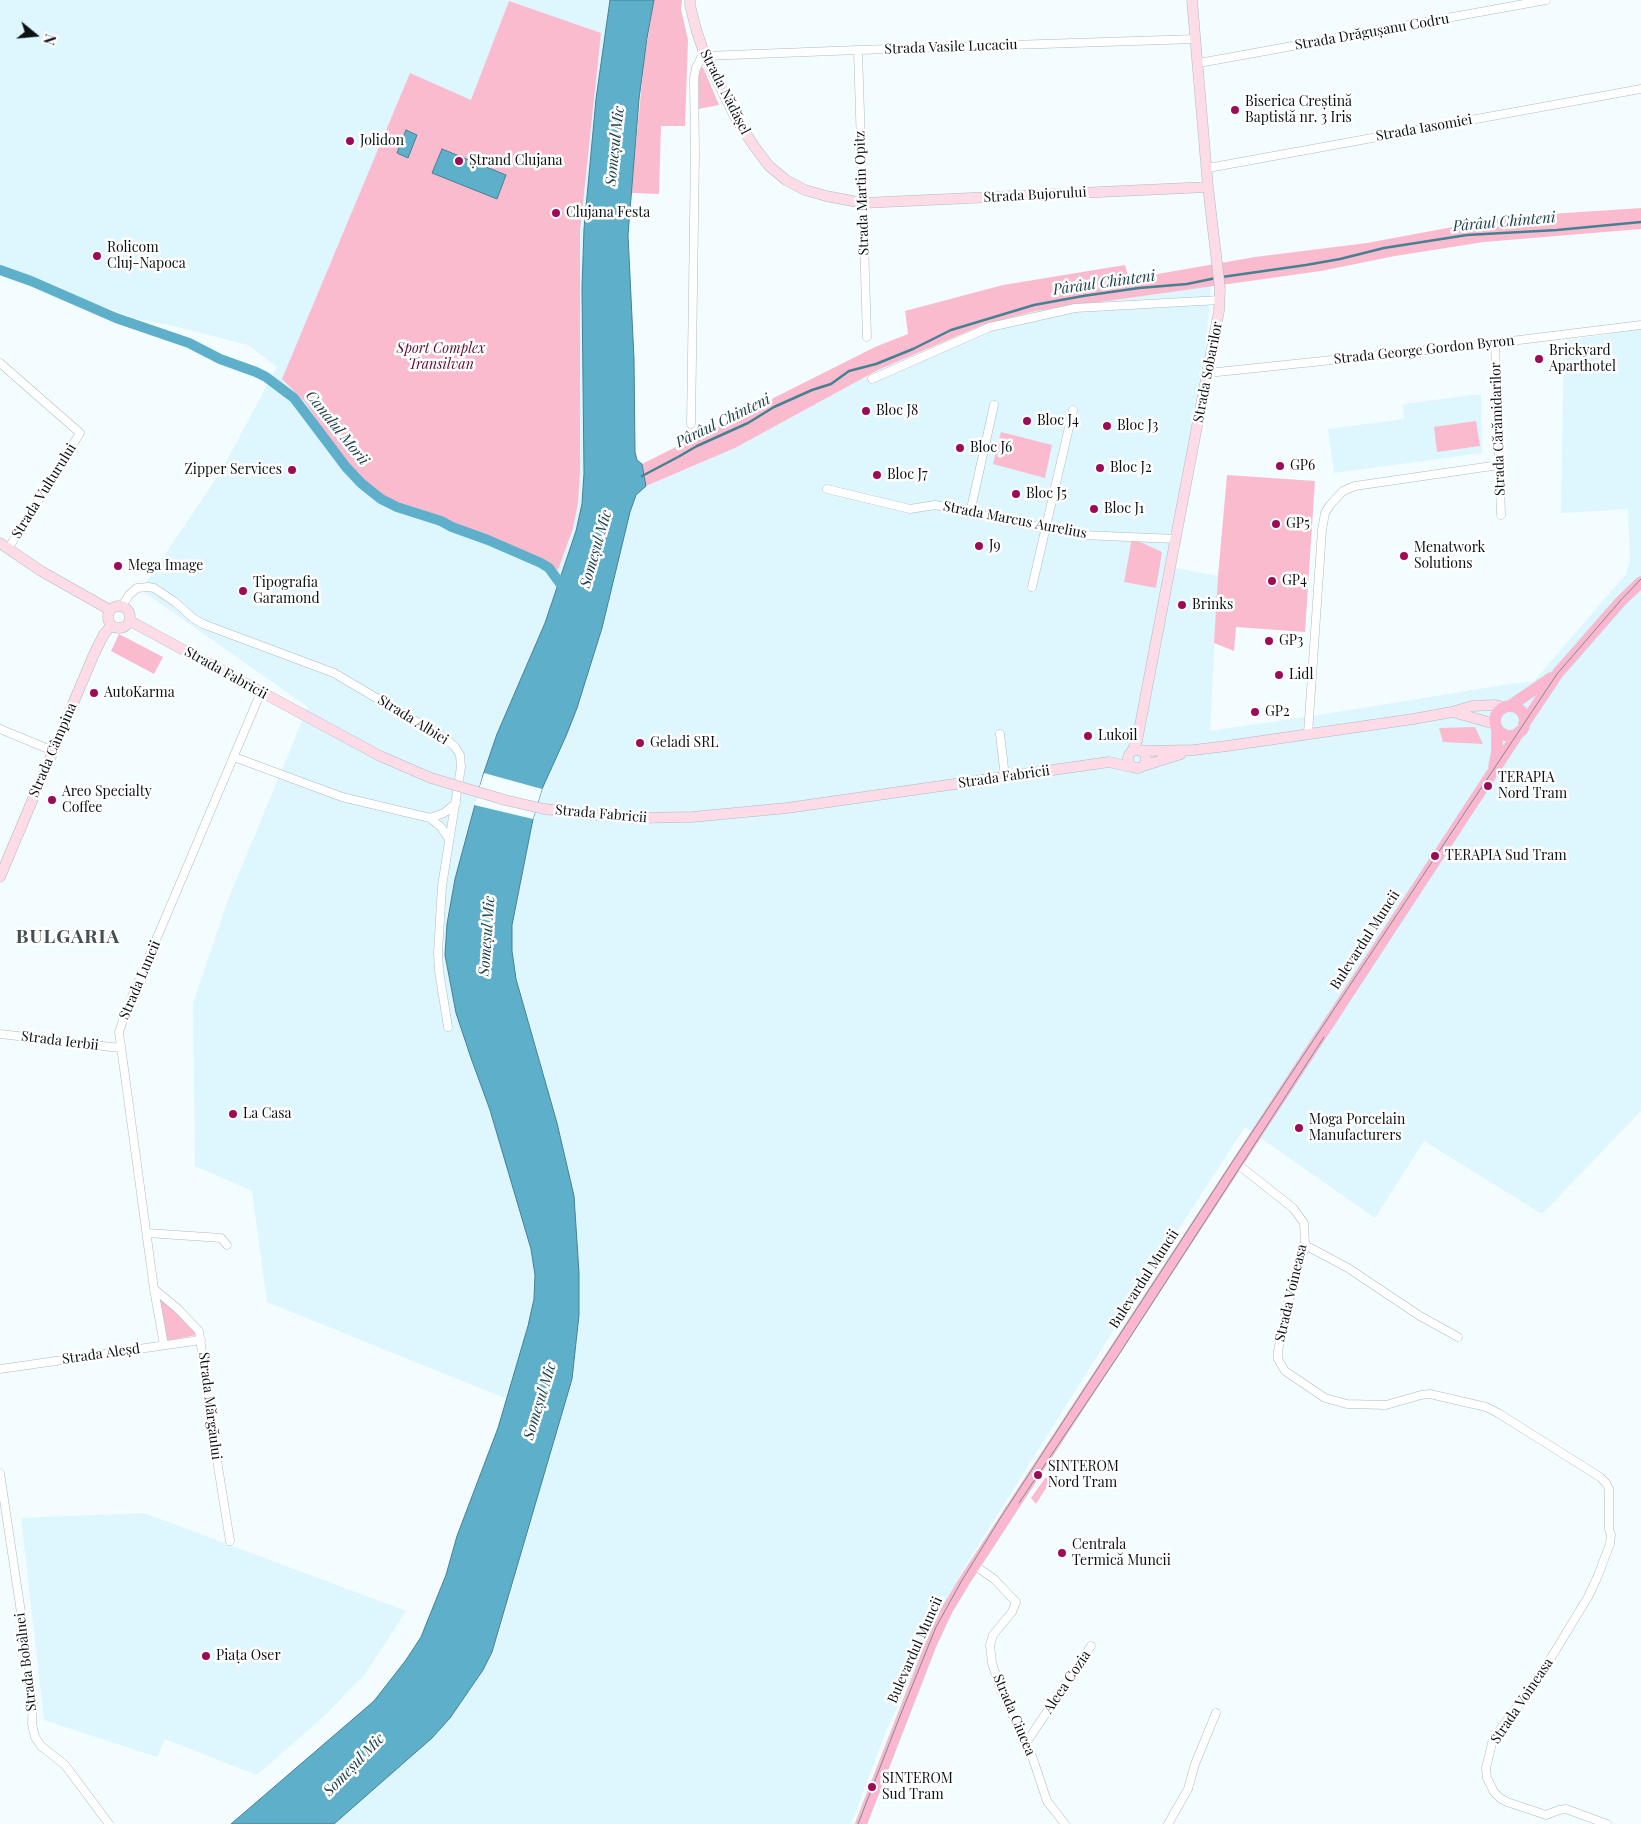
<!DOCTYPE html>
<meta charset="utf-8">
<style>
body{margin:0}
#map{position:relative;width:1641px;height:1824px;overflow:hidden;background:#f3fcff;font-family:"Playfair Display",serif}
canvas{display:block}
.north{position:absolute;left:10px;top:10px;width:50px;height:50px;-webkit-text-stroke:4px #fff;paint-order:stroke;rotate:107deg;font-size:14px;font-weight:700;line-height:20px;text-align:center;color:#0c1113}
.north::after{content:'';display:block;margin:auto;width:18px;height:22px;background:#0c1113;clip-path:polygon(50% 0,100% 100%,50% 72%,0 100%)}
</style>
<div id="map">
<canvas width="1641" height="1824"></canvas>
<div class="north">N</div>
</div>
<script>
const context = document.querySelector('canvas').getContext('2d');
context.lineJoin = 'round';
function fill(path, color) { context.fillStyle = color; context.fill(path, 'evenodd'); }
const toPath = rows => new Path2D(rows.map(r => 'M' + r).join(''));
function strokePath(path, color, width, dash) { context.strokeStyle = color; context.lineWidth = width; context.lineCap = dash ? 'butt' : 'round'; context.setLineDash(dash || []); context.stroke(path); }
function label(font, color, halo, rows, align = 'center') {
  context.font = font + ' "Playfair Display",serif'; context.lineWidth = 5; context.setLineDash([]); context.textBaseline = 'middle'; context.strokeStyle = halo; context.fillStyle = color; for (const [text, x, y, turn = 0] of rows) {
    context.save(); context.translate(x, y); context.rotate((+turn || 0) * Math.PI / 180); context.textAlign = isNaN(turn) ? turn : align; if (halo) context.strokeText(text, 0, 0); context.fillText(text, 0, 0); context.restore();
  }
}
fill(toPath([
 [0,0,610,0,596,99,584,229,582,288,584,473,582,504,576,531,545,623,497,734,483,775,455,879,447,924,445,955,456,1014,471,1058,490,1110,506,1160,531,1249,535,1275,534,1299,528,1326,507,1399,267,1302,252,1191,195,1166,193,1003,228,900,308,707,141,590,220,473,277,367,248,345,174,326,137,319,0,267],
 [1211,286,1200,414,1171,567,1218,576,1210,731,1319,715,1510,684,1534,681,1626,574,1630,561,1628,509,1561,513,1564,341,1641,329,1641,1111,1542,1214,1424,1141,1375,1218,1245,1127,1121,1318,962,1571,886,1731,851,1824,334,1824,432,1738,450,1718,483,1670,492,1652,500,1630,572,1379,579,1315,579,1273,574,1196,557,1123,516,979,512,951,512,925,533,819,542,789,566,736,592,663,602,628,630,512,636,495,646,486,735,448,878,370,983,325,1036,311],
 [1481,394,1482,453,1334,473,1328,429,1404,419,1403,404],
 [144,1513,406,1611,365,1674,323,1717,257,1775,165,1739,157,1757,44,1720,21,1518]
]), '#def6fe');
fill(toPath([
 [654,0,682,0,681,9,688,40,685,126,661,126,659,194,631,193,644,62],
 [509,1,601,33,580,231,580,472,578,503,573,528,558,570,501,541,452,523,441,516,388,499,356,473,329,439,305,402,282,379,410,73,471,100],
 [703,67,719,105,698,109,699,72,701,68],
 [1641,208,1641,229,1484,242,1395,256,1321,271,1036,311,983,325,878,370,735,448,646,486,642,464,875,347,908,334,905,311,1003,285,1125,265,1129,279,1255,257,1367,243,1506,217],
 [1476,421,1480,446,1437,452,1434,427],
 [1001,432,1052,445,1045,478,993,464],
 [1227,475,1315,481,1305,632,1236,627,1234,651,1214,643,1218,576],
 [1132,538,1162,552,1156,588,1124,582],
 [119,634,163,657,154,674,111,651],
 [1475,727,1483,744,1443,742,1439,728],
 [158,1296,193,1327,197,1335,166,1341],
 [1048,1474,1053,1477,1036,1504,1031,1498]
]), '#fbbbcf');
const water = toPath([
 [610,0,654,0,647,38,639,99,628,235,634,359,635,452,637,460,642,464,646,486,636,495,630,512,602,628,577,708,566,736,542,789,533,819,512,925,512,951,516,979,557,1123,574,1196,579,1273,579,1315,572,1379,492,1652,483,1670,450,1718,432,1738,334,1824,231,1824,374,1701,406,1660,421,1637,446,1575,457,1536,498,1428,528,1326,534,1299,535,1275,531,1249,490,1110,471,1058,456,1013,445,955,447,924,455,879,483,775,497,734,545,623,576,531,582,504,584,473,582,288,584,229,596,99,610,0],
 [406,130,417,135,408,158,397,153,406,130],
 [442,149,506,175,497,199,432,173,442,149]
]);
fill(water, '#5eb0ca');
strokePath(water, '#458093', 1);
fill(toPath([
 [484,773,542,789,533,819,474,805]
]), '#f3fcff');
strokePath(toPath([
 [1222,277,1306,265,1340,259,1384,248,1467,235,1557,230,1641,222],
 [642,476,678,457,697,446,748,423,774,407,812,390,831,384,849,371,876,364,913,349,951,330,1034,305,1083,296,1139,288,1187,284,1216,278]
]), '#458093', 2.5);
strokePath(toPath([
 [0,270,31,281,116,318,189,343,220,359,256,372,266,377,294,398,346,467,361,483,381,499,397,507,441,521,452,527,488,540,541,563,549,568,562,586,568,591]
]), '#5eb0ca', 10);
const street = toPath([
 [858,50,867,337],
 [1199,63,1546,0],
 [1208,168,1641,89],
 [1495,343,1501,515],
 [0,363,80,433,8,549],
 [1208,373,1495,343,1641,325],
 [872,379,990,327,1075,308,1220,300],
 [691,424,695,154,694,78,696,68,701,58,705,56,858,50,1196,39],
 [827,489,910,509,935,505,1009,521,1082,535,1176,539],
 [970,513,994,405],
 [1032,587,1073,410],
 [122,606,129,595,137,588,148,587,154,588,175,602,193,618,203,624,334,673,446,739,455,747,460,755,461,767,442,886,438,952,439,971,448,1027],
 [0,729,53,751],
 [1000,734,1005,777],
 [1308,734,1322,530,1325,513,1330,505,1343,491,1355,486,1499,465],
 [234,757,342,797,430,818,441,827,449,839],
 [430,818,444,813,456,803],
 [0,1034,120,1048],
 [1236,1163,1293,1208,1304,1223,1305,1245,1286,1310,1278,1351,1278,1359,1285,1371,1325,1398,1347,1404,1386,1405,1421,1395,1430,1394,1486,1407,1498,1413,1600,1477,1606,1483,1609,1489,1609,1529,1611,1535,1610,1544,1597,1578,1588,1597,1540,1676,1493,1739,1486,1768,1487,1778,1494,1792,1500,1798,1507,1802,1546,1815,1559,1810,1566,1809,1607,1824],
 [147,1233,221,1238,227,1245],
 [1305,1245,1348,1268,1420,1316,1458,1337],
 [154,1289,178,1309,199,1331,217,1460,230,1541],
 [164,1345,154,1289,119,1032,128,1006,261,692],
 [0,1369,201,1340],
 [0,1473,25,1639,33,1703,32,1724,35,1737,41,1746,65,1765,109,1824],
 [974,1565,994,1579,1016,1602,1012,1612,993,1635,990,1645,992,1663,1001,1691,1033,1759,1047,1801,1065,1824],
 [1026,1743,1091,1646],
 [1168,1824,1188,1789,1195,1764,1216,1713]
]);
const secondary = toPath([
 [690,0,690,5,696,29,705,56,737,120,754,146,769,166,786,180,805,190,826,196,863,203,1208,187],
 [0,543,41,571,110,610],
 '108 617a11 11 0 1 1 22 0a11 11 0 1 1-22 0Z',
 [130,621,380,756,431,778],
 [1453,712,1495,724],
 '1128 759a9 9 0 1 1 18 0a9 9 0 1 1-18 0Z',
 [1132,751,1137,741,1219,311,1220,289,1208,187,1192,0],
 [1142,751,1194,750,1227,746,1413,719,1452,712,1472,706,1494,705,1504,707],
 [1143,766,1181,754],
 [588,814,634,818,692,817,787,808,1109,762,1131,767],
 [0,877,94,654,104,634,111,626]
]);
const primary = toPath([
 [1510,706,1551,678],
 '1495 721a15 15 0 1 1 30 0a15 15 0 1 1-30 0Z',
 [1524,724,1558,673,1621,601,1641,582],
 [1494,767,1497,752,1497,728],
 [861,1824,931,1644,947,1610,965,1580,1519,732]
]);
strokePath(street, '#aebcc1', 9);
strokePath(secondary, '#aebcc1', 11);
strokePath(primary, '#d8d9d9', 12);
strokePath(street, '#fff', 8);
strokePath(secondary, '#fddbe7', 10);
strokePath(primary, '#fab7cf', 11);
strokePath(toPath([
 [1019,1503,1118,1356,1324,1037],
 [858,1824,900,1716,936,1627,961,1582,1001,1517,1233,1161,1557,674,1621,600,1641,579]
]), '#838a8d', 1);
const secondaryBridge = toPath([
 [431,778,505,800,544,809,588,814]
]);
strokePath(secondaryBridge, '#aebcc1', 11, []);
strokePath(secondaryBridge, '#fddbe7', 10);
for (const [x, y, r, color] of [
 [1235,110,5,"#9d0b56"],
 [350,141,5,"#9d0b56"],
 [459,161,5,"#9d0b56"],
 [556,213,5,"#9d0b56"],
 [97,256,5,"#9d0b56"],
 [1539,359,5,"#9d0b56"],
 [866,411,5,"#9d0b56"],
 [1027,421,5,"#9d0b56"],
 [1107,426,5,"#9d0b56"],
 [960,448,5,"#9d0b56"],
 [1280,466,5,"#9d0b56"],
 [1100,468,5,"#9d0b56"],
 [292,470,5,"#9d0b56"],
 [877,475,5,"#9d0b56"],
 [1016,494,5,"#9d0b56"],
 [1094,509,5,"#9d0b56"],
 [1276,524,5,"#9d0b56"],
 [979,546,5,"#9d0b56"],
 [1404,556,5,"#9d0b56"],
 [118,566,5,"#9d0b56"],
 [1272,581,5,"#9d0b56"],
 [243,591,5,"#9d0b56"],
 [1182,605,5,"#9d0b56"],
 [1269,641,5,"#9d0b56"],
 [1279,675,5,"#9d0b56"],
 [94,693,5,"#9d0b56"],
 [1255,712,5,"#9d0b56"],
 [1088,736,5,"#9d0b56"],
 [640,743,5,"#9d0b56"],
 [1488,786,5,"#9d0b56"],
 [52,800,5,"#9d0b56"],
 [1435,856,5,"#9d0b56"],
 [233,1114,5,"#9d0b56"],
 [1299,1128,5,"#9d0b56"],
 [1038,1475,5,"#9d0b56"],
 [1062,1553,5,"#9d0b56"],
 [206,1656,5,"#9d0b56"],
 [872,1787,5,"#9d0b56"]
]) { const dot = new Path2D(); dot.arc(x, y, r, 0, 2 * Math.PI); context.fillStyle = color; context.fill(dot); strokePath(dot, '#fff', 2); }
label('14px', '#0c1113', '#fff', [
 ["Strada Drăgușanu Codru",1372,32,-10],
 ["Strada Vasile Lucaciu",951,47,-2],
 ["Strada Nădășel",725,92,63],
 ["Strada Iasomiei",1424,128,-10],
 ["Strada Martin Opitz",862,193,-92],
 ["Strada Bujorului",1035,195,-3],
 ["Strada George Gordon Byron",1424,350,-6],
 ["Strada Sobarilor",1208,372,-79],
 ["Strada Cărămidarilor",1498,429,-92],
 ["Strada Vulturului",44,491,-58],
 ["Strada Marcus Aurelius",1015,520,11],
 ["Strada Fabricii",226,673,29],
 ["Strada Albiei",413,720,32],
 ["Strada Câmpina",53,750,-67],
 ["Strada Fabricii",1004,777,-8],
 ["Strada Fabricii",601,814,5],
 ["Bulevardul Muncii",1365,940,-57],
 ["Strada Luncii",140,980,-67],
 ["Strada Ierbii",60,1041,7],
 ["Bulevardul Muncii",1144,1279,-57],
 ["Strada Voineasa",1291,1293,-77],
 ["Strada Aleșd",101,1354,-8],
 ["Strada Mărgăului",210,1406,83],
 ["Bulevardul Muncii",915,1650,-66],
 ["Strada Bobâlnei",26,1662,-97],
 ["Aleea Cozia",1067,1682,-56],
 ["Strada Voineasa",1522,1701,-56],
 ["Strada Ciucea",1014,1715,67]
]);
label('14px', '#0c1113', '#fff', [
 ["Biserica Creștină",1245,102],
 ["Baptistă nr. 3 Iris",1245,118],
 ["Jolidon",360,141],
 ["Ștrand Clujana",469,161],
 ["Clujana Festa",566,213],
 ["Rolicom",107,248],
 ["Cluj-Napoca",107,264],
 ["Brickyard",1549,351],
 ["Aparthotel",1549,367],
 ["Bloc J8",876,411],
 ["Bloc J4",1037,421],
 ["Bloc J3",1117,426],
 ["Bloc J6",970,448],
 ["GP6",1290,466],
 ["Bloc J2",1110,468],
 ["Zipper Services",282,470,"right"],
 ["Bloc J7",887,475],
 ["Bloc J5",1026,494],
 ["Bloc J1",1104,509],
 ["GP5",1286,524],
 ["J9",989,546],
 ["Menatwork",1414,548],
 ["Solutions",1414,564],
 ["Mega Image",128,566],
 ["GP4",1282,581],
 ["Tipografia",253,583],
 ["Garamond",253,599],
 ["Brinks",1192,605],
 ["GP3",1279,641],
 ["Lidl",1289,675],
 ["AutoKarma",104,693],
 ["GP2",1265,712],
 ["Lukoil",1098,736],
 ["Geladi SRL",650,743],
 ["TERAPIA",1498,778],
 ["Nord Tram",1498,794],
 ["Areo Specialty",62,792],
 ["Coffee",62,808],
 ["TERAPIA Sud Tram",1445,856],
 ["La Casa",243,1114],
 ["Moga Porcelain",1309,1120],
 ["Manufacturers",1309,1136],
 ["SINTEROM",1048,1467],
 ["Nord Tram",1048,1483],
 ["Centrala",1072,1545],
 ["Termică Muncii",1072,1561],
 ["Piața Oser",216,1656],
 ["SINTEROM",882,1779],
 ["Sud Tram",882,1795]
], 'left');
label('italic 14px', '#5e0c33', '#fff', [
 ["Sport Complex",441,349],
 ["Transilvan",441,365]
]);
label('italic 15px', '#1b404c', '#fff', [
 ["Someșul Mic",615,146,-84],
 ["Pârâul Chinteni",1504,222,-5],
 ["Pârâul Chinteni",1104,283,-8],
 ["Pârâul Chinteni",723,421,-26],
 ["Canalul Morii",337,428,51],
 ["Someșul Mic",596,549,-74],
 ["Someșul Mic",487,936,-86],
 ["Someșul Mic",540,1401,-73],
 ["Someșul Mic",354,1765,-46]
]);
context.letterSpacing = '1px';
label('bold 19px', '#434f53', '#fff', [
 ["BULGARIA",68,937]
]);
context.letterSpacing = '0px';
</script>
